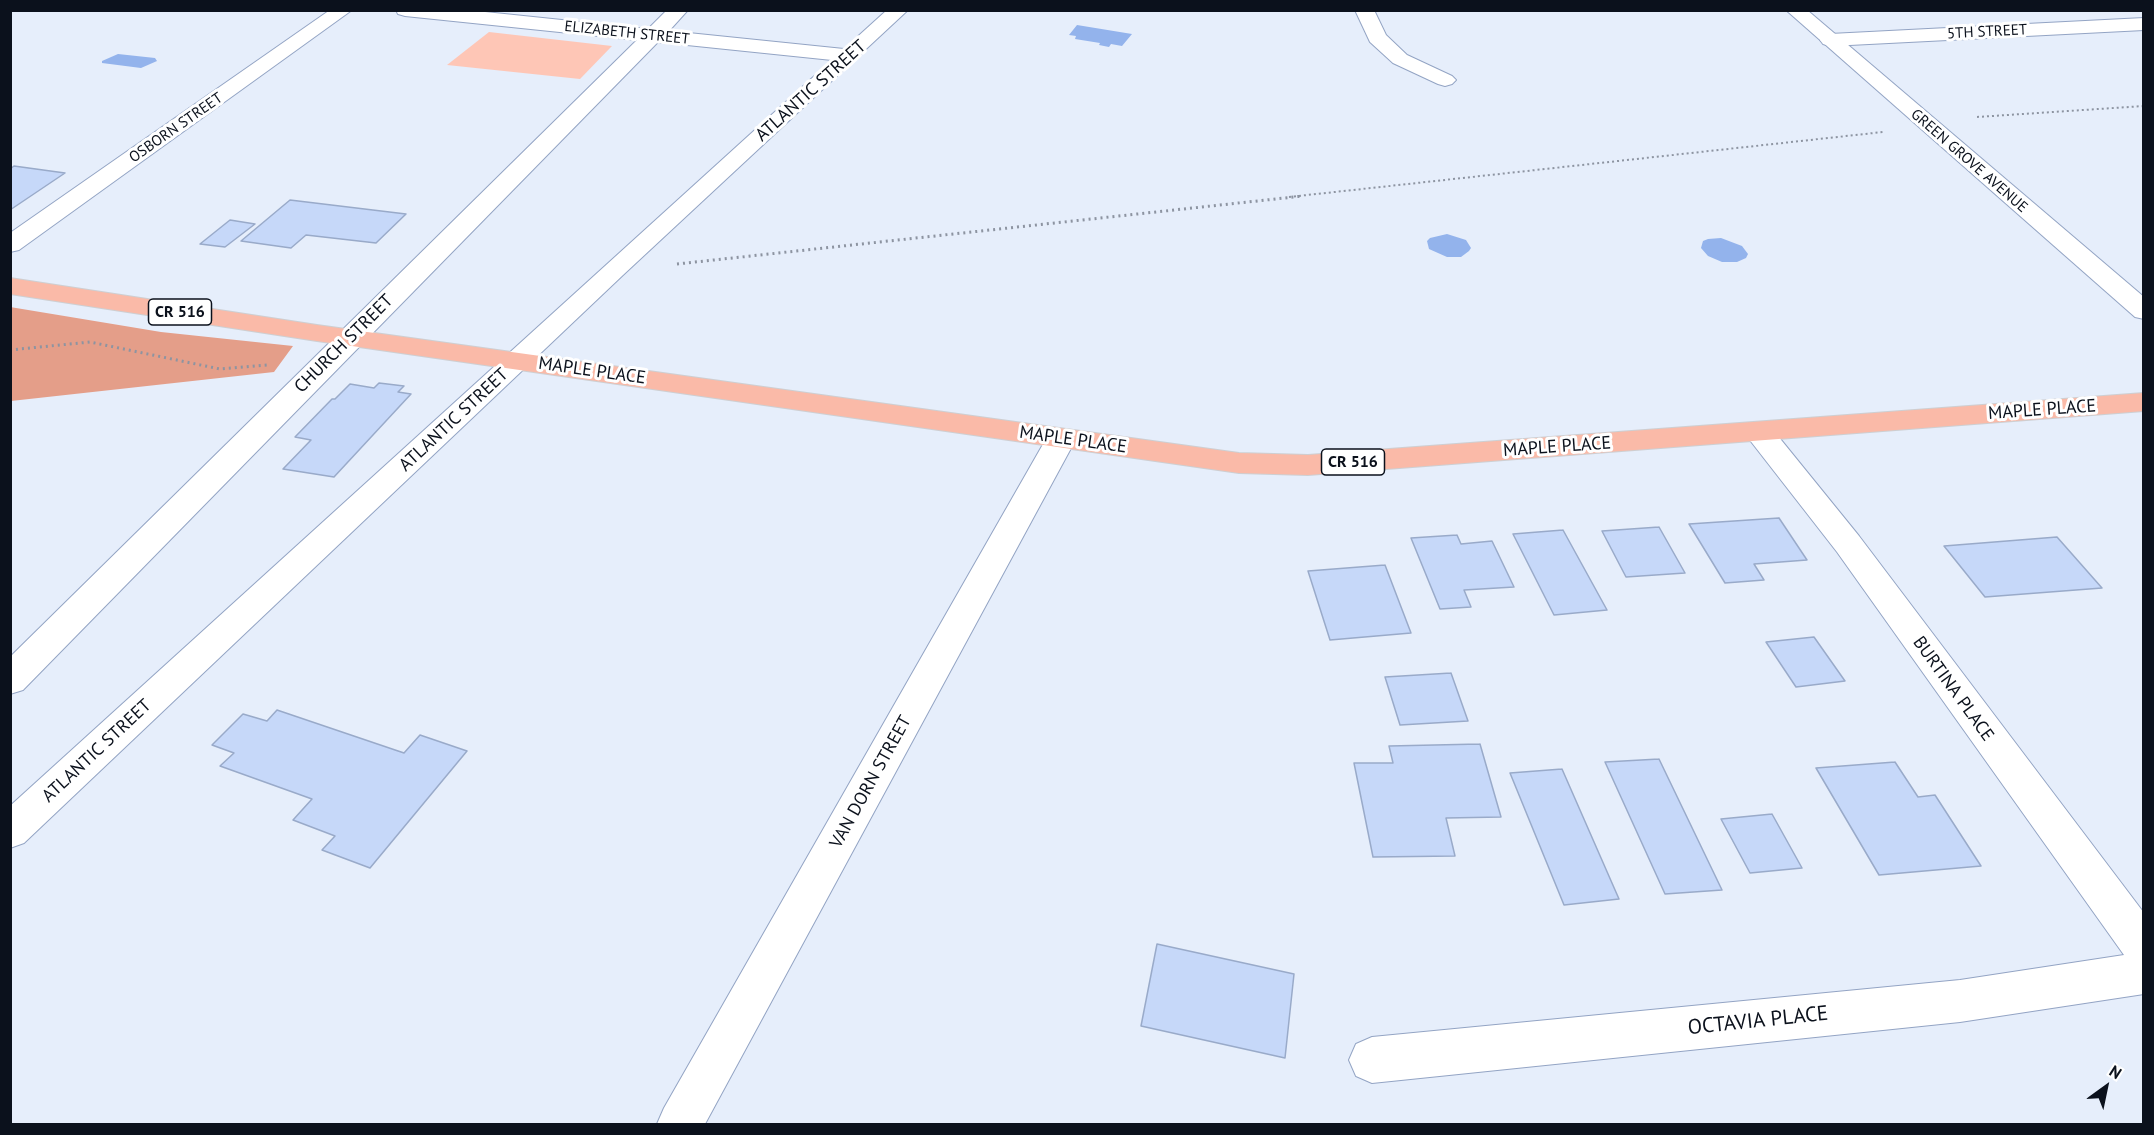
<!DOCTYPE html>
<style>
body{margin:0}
#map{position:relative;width:2154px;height:1135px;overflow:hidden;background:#e6eefb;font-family:"PT Sans",sans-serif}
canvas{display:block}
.frame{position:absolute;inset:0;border:12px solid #0b111c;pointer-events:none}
.north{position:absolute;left:2076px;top:1057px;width:60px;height:60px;-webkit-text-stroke:4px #fff;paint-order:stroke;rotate:33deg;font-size:16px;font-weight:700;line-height:24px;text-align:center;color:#0b111c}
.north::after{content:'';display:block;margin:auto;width:21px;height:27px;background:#0b111c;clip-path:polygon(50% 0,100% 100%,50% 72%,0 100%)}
</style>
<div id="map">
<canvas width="2154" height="1135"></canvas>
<div class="frame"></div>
<div class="north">N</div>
</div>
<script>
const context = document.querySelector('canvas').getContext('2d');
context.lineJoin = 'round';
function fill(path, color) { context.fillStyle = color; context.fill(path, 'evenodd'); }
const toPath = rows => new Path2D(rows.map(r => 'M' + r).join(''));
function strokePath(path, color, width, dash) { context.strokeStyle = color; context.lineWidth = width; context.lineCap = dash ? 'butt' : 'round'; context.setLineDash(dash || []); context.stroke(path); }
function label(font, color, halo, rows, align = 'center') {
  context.font = font + ' "PT Sans",sans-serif'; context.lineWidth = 6; context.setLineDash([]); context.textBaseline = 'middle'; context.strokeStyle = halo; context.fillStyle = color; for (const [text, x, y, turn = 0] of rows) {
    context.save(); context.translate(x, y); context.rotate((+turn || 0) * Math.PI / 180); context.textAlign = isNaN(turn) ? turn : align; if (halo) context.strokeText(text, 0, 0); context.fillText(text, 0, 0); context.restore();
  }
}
fill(toPath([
 [489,32,612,46,580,79,447,65]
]), '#fec6b6');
fill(toPath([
 [10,307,161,332,293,346,274,372,11,401]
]), '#e49e89');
fill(toPath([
 [1077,25,1132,34,1122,46,1111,44,1109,47,1099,45,1100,43,1075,39,1076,36,1069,35],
 [118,54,155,58,157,61,141,68,102,63,102,61],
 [1447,234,1466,240,1471,248,1469,251,1461,257,1447,257,1429,249,1427,241,1430,238],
 [1721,238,1742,246,1748,254,1746,258,1737,262,1722,262,1708,256,1701,248,1703,241,1708,239]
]), '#93b3ec');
const building = toPath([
 [14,166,65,173,10,210,10,169,14,166],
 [290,200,406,214,376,243,306,235,291,248,241,241,290,200],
 [230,220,255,224,225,247,200,244,230,220],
 [379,383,404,386,398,392,411,394,334,477,283,469,311,440,295,437,332,399,335,399,350,384,374,388,379,383],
 [1779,518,1807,560,1754,564,1764,580,1725,583,1689,524,1779,518],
 [1659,527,1685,573,1626,577,1602,531,1659,527],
 [1563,530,1607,610,1554,615,1513,534,1563,530],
 [1457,535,1461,544,1492,541,1514,587,1464,590,1471,607,1440,609,1411,538,1457,535],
 [2057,537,2102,588,1985,597,1944,546,2057,537],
 [1385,565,1411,633,1330,640,1308,571,1385,565],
 [1814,637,1845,681,1796,687,1766,642,1814,637],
 [1451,673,1468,721,1400,725,1385,677,1451,673],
 [277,710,404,753,420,735,467,751,370,868,322,850,335,836,293,820,312,799,220,766,234,753,212,745,243,714,267,721,277,710],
 [1480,744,1501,817,1446,818,1455,856,1373,857,1354,763,1393,763,1389,746,1480,744],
 [1659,759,1722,890,1665,894,1605,762,1659,759],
 [1895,762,1918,797,1935,795,1981,866,1879,875,1816,768,1895,762],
 [1562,769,1619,899,1564,905,1510,773,1562,769],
 [1772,814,1802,868,1750,873,1721,819,1772,814],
 [1157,944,1294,974,1285,1058,1141,1026,1157,944]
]);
fill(building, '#c6d8f9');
strokePath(building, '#99aac9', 1.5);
const minor = toPath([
 [330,10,352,10,19,250,10,252,10,233,330,10],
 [396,10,466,10,648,29,667,10,688,10,669,31,844,49,887,10,908,10,623,275,24,843,10,848,10,806,832,60,658,42,23,690,10,694,10,657,637,40,405,16,398,14,396,10],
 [1355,10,1374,10,1386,35,1407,55,1452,76,1456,80,1452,84,1445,86,1438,84,1393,63,1370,42,1355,10],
 [2144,18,2144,30,1830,46,1823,44,1820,40,1823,36,1830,34,2144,18],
 [1759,422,1769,425,1859,536,2144,913,2144,994,1960,1022,1372,1083,1356,1076,1349,1060,1356,1044,1372,1037,1960,980,2124,955,1837,552,1749,439,1744,432,1749,425,1759,422],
 [1061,429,1072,432,1076,439,705,1124,657,1124,664,1108,1046,439,1050,432,1061,429]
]);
const tertiary = toPath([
 [1786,10,1807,10,2144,297,2144,319,2135,317,1786,10]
]);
const primary = toPath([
 [10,278,317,325,1239,453,1308,455,2144,393,2144,411,1308,475,1239,473,317,341,10,294,10,278]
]);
strokePath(minor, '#93a4c4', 2);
strokePath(tertiary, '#93a4c4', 2);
strokePath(primary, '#cecfd2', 2);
strokePath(toPath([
 [1977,117,2144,106],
 [1289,197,1883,132]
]), '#8d94a1', 2, [2, 3]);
strokePath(toPath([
 [677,264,1303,196],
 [10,350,90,342,220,369,267,365]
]), '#8d94a1', 3, [2, 4]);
fill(minor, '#fff');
fill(tertiary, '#fff');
fill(primary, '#fabaa8');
label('15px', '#0b111c', '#fff', [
 ["5TH STREET",1987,32,-3],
 ["ELIZABETH STREET",627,33,6],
 ["OSBORN STREET",176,128,-35],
 ["GREEN GROVE AVENUE",1969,161,41]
]);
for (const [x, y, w] of [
 [180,312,63],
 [1353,462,63]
]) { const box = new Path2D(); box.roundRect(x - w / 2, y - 13, w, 26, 4.5); context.fillStyle = '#fff'; context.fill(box); strokePath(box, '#0b111c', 1.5); }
label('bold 16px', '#0b111c', null, [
 ["CR 516",180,312],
 ["CR 516",1353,462]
]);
label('18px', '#0b111c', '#fff', [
 ["ATLANTIC STREET",811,91,-42],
 ["CHURCH STREET",344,344,-45],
 ["MAPLE PLACE",592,371,8],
 ["MAPLE PLACE",2042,410,-4],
 ["ATLANTIC STREET",454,420,-43],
 ["MAPLE PLACE",1073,440,8],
 ["MAPLE PLACE",1557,447,-4],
 ["BURTINA PLACE",1953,689,54],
 ["ATLANTIC STREET",97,751,-43],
 ["VAN DORN STREET",871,782,-61]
]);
label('21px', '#0b111c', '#fff', [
 ["OCTAVIA PLACE",1758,1021,-6]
]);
</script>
